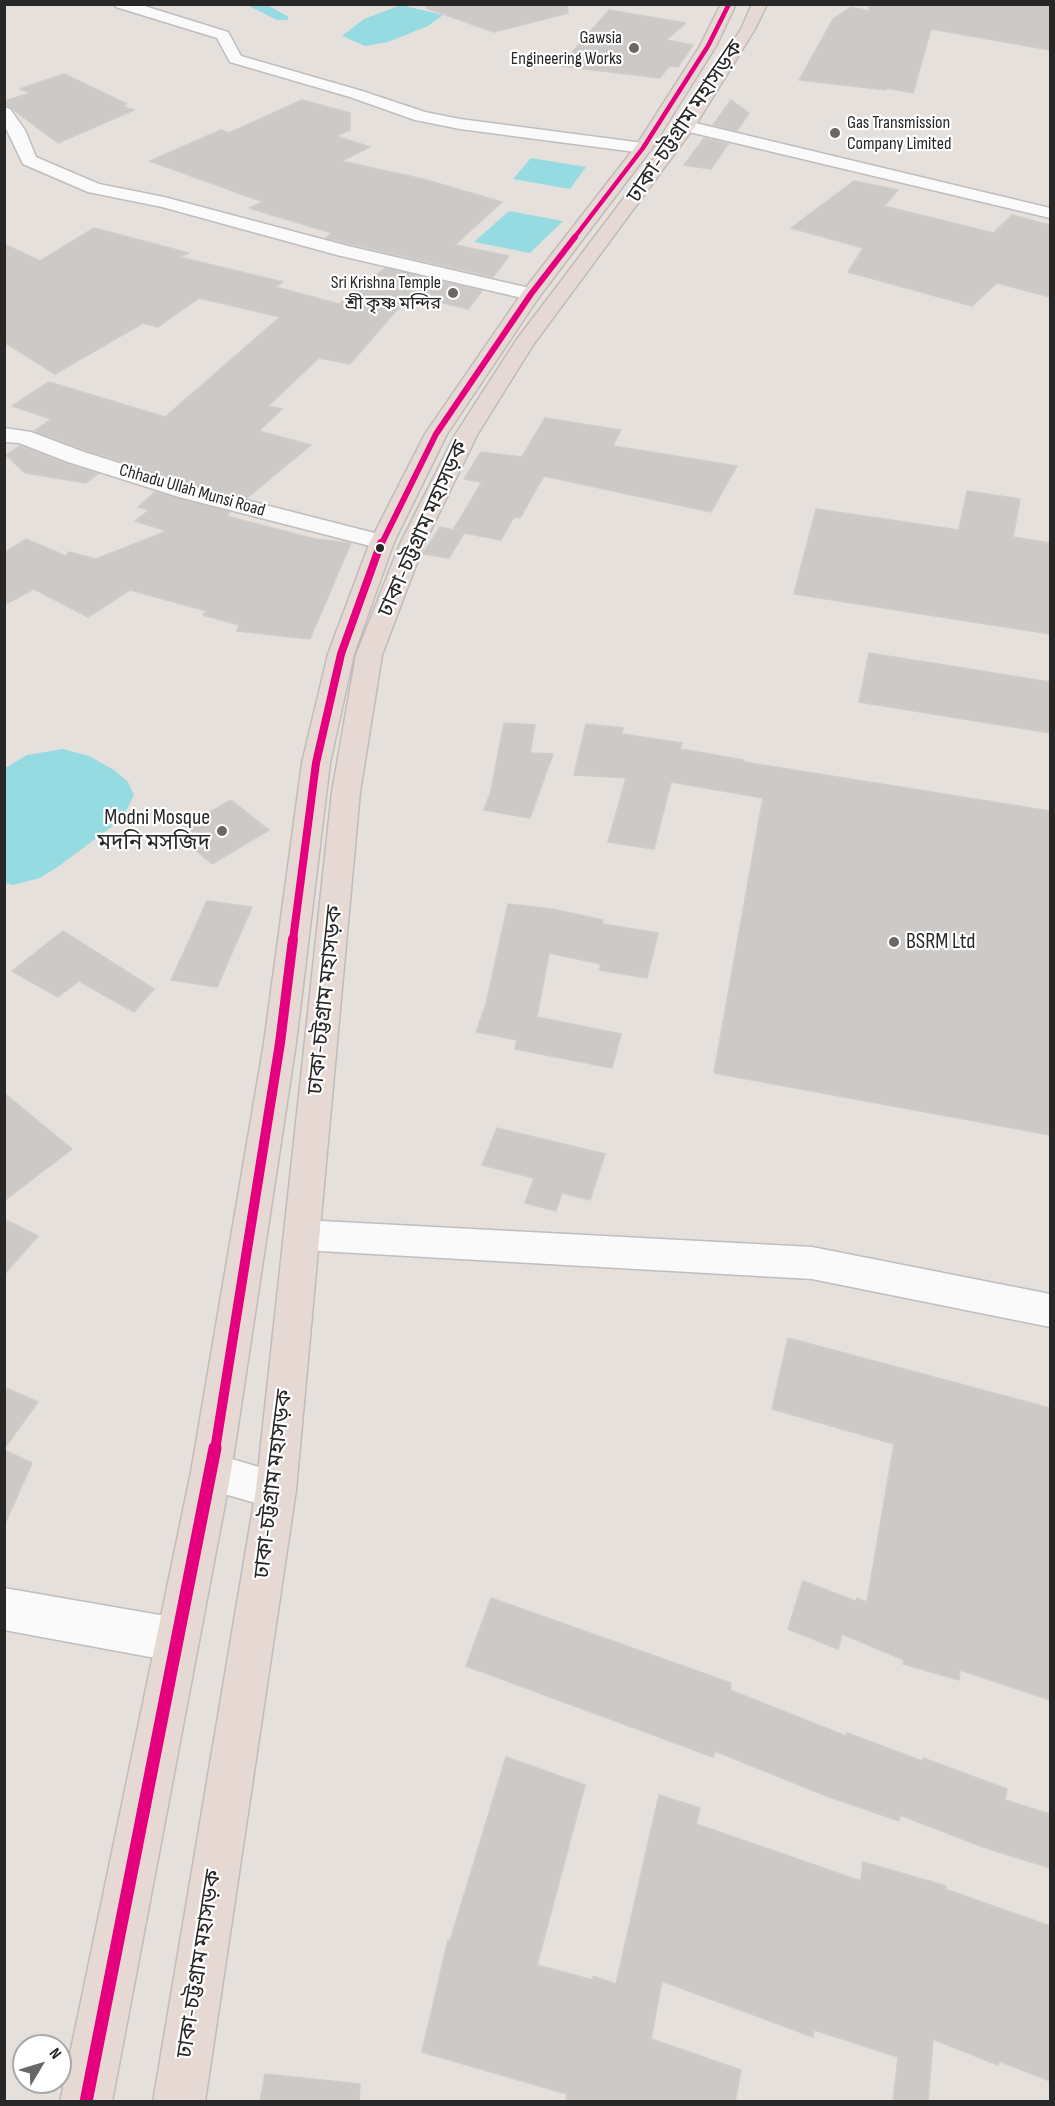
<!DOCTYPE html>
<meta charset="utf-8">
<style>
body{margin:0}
#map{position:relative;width:1055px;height:2106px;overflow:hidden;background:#e6e0dc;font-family:"Sofia Sans Condensed",sans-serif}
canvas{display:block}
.frame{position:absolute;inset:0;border:6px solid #272727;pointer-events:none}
.north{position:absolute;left:12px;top:2034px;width:60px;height:60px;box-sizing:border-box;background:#fff;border:2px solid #a9a9a9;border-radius:50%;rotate:52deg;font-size:16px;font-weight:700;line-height:24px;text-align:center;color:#272727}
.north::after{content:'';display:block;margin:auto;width:21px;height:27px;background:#6a6866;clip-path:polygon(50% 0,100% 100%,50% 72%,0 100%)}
</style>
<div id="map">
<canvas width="1055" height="2106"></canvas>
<div class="frame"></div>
<div class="north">N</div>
</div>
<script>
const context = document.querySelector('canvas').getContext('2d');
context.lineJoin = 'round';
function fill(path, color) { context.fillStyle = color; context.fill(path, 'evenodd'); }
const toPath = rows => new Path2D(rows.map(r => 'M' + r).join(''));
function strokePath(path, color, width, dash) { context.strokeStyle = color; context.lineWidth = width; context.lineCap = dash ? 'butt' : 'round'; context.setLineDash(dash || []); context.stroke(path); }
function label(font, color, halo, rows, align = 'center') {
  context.font = font + ' "Sofia Sans Condensed","Noto Sans Bengali",sans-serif'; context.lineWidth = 4.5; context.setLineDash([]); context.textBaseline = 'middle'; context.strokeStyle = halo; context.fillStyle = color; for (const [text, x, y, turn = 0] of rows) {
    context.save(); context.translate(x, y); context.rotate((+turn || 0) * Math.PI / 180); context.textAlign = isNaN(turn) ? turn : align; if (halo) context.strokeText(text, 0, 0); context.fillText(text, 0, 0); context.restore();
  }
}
fill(toPath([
 [401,5,443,15,428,26,388,42,365,46,342,36,364,19],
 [531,158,586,167,570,189,513,179],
 [509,211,563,221,530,253,474,242],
 [63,749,89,756,114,770,128,782,134,795,122,819,59,866,40,878,13,885,5,883,5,768,27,755]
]), '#96dae2');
fill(toPath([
 [245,4,265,4,289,17,287,20,277,20,245,4]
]), '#96dae2');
const building = toPath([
 [426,4,567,4,568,13,494,32,426,8,426,4],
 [869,4,1034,4,1050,7,1050,50,931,29,913,93,887,88,886,90,799,80,833,19,851,7,869,11,869,4],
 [609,10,686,23,666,40,693,45,678,67,669,66,660,78,560,66,609,10],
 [64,74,127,104,123,106,134,110,58,143,4,103,4,101,31,93,20,89,64,74],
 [302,100,350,113,350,130,336,136,370,147,341,161,423,179,502,202,455,245,509,256,493,277,325,238,332,233,249,208,263,202,150,161,221,130,229,133,302,100],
 [731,100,749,113,737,131,713,125,731,100],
 [704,138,728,144,711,169,684,165,704,138],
 [854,181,898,190,884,206,993,233,1012,215,1050,225,1050,297,997,283,972,306,848,272,863,248,791,228,854,181],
 [94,228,189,253,179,257,283,282,276,287,339,304,385,268,482,291,468,309,414,296,396,311,350,364,319,358,268,406,282,409,259,431,311,445,247,498,196,485,85,450,34,431,51,419,12,406,49,382,165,417,280,317,199,298,158,327,143,323,55,374,4,342,4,244,40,261,94,228],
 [545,418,621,430,613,446,737,466,711,512,544,476,520,518,514,517,501,540,464,533,449,558,423,554,440,527,453,530,482,482,464,479,481,452,522,457,545,418],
 [20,446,67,464,98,474,86,483,25,473,6,455,20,446],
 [967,491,1020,499,1013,537,1050,543,1050,634,794,594,816,509,959,530,967,491],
 [155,492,230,512,226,516,315,539,351,543,310,639,237,631,239,625,203,615,207,611,130,590,88,617,34,589,4,605,4,553,26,539,66,556,69,552,96,559,167,531,135,521,149,510,138,507,155,492],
 [869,653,1050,682,1050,733,859,702,869,653],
 [504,723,535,725,530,753,553,754,530,818,484,810,491,791,504,723],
 [586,724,623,728,622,734,682,743,680,749,744,760,744,762,1050,811,1050,1135,714,1073,763,798,671,782,654,849,608,842,626,778,574,775,586,724],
 [231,800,269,830,212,864,174,832,231,800],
 [207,901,252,907,217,987,171,980,207,901],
 [508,904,552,909,603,920,602,924,658,933,647,978,599,970,601,964,549,953,537,1017,621,1034,612,1068,515,1049,517,1040,476,1032,486,1004,508,904],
 [63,931,154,989,134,1012,79,981,58,997,12,971,63,931],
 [4,1093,72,1149,4,1201,4,1093],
 [497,1128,605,1154,590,1200,562,1193,556,1211,525,1203,534,1178,482,1165,497,1128],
 [4,1219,38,1236,4,1275,4,1219],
 [788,1338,1050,1408,1050,1700,960,1670,959,1680,903,1664,904,1660,842,1634,838,1649,788,1629,803,1581,856,1601,857,1598,867,1602,894,1444,772,1409,788,1338],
 [4,1387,38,1402,4,1449,4,1387],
 [4,1450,32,1463,4,1526,4,1450],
 [491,1598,731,1683,730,1690,846,1736,847,1733,922,1761,923,1758,1007,1789,1005,1800,1050,1814,1050,1868,983,1847,900,1815,899,1821,824,1795,715,1751,713,1757,466,1666,491,1598],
 [506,1757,585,1785,537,1965,593,1980,593,1976,616,1984,659,1795,700,1808,696,1824,861,1881,863,1862,946,1886,945,1889,1050,1926,1050,2081,999,2061,998,2065,933,2039,928,2102,893,2102,898,2057,814,2030,813,2037,662,1981,651,2039,741,2070,735,2102,566,2102,567,2094,422,2052,448,1940,450,1941,506,1757],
 [265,2074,360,2084,359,2102,260,2102,265,2074]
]);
fill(building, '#ccc9c6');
strokePath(building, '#d0ccc8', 1.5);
const minor = toPath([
 [114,4,138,4,228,32,241,56,362,91,425,112,460,119,643,143,649,144,652,148,649,152,643,153,460,129,415,120,350,97,230,62,217,38,116,7,114,4],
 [4,107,10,109,25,130,36,157,99,184,164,197,348,246,538,290,541,294,538,298,531,300,337,255,162,207,88,192,23,164,4,124,4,107],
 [687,121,1050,208,1050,218,681,130,679,126,681,122,687,121],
 [4,428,31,432,84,452,195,487,390,537,394,542,390,547,382,549,179,497,68,462,19,443,4,442,4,428],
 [302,1220,812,1247,1050,1294,1050,1327,812,1279,302,1250,289,1246,284,1235,289,1224,302,1220],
 [211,1453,290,1476,296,1490,290,1504,276,1509,197,1486,191,1472,197,1458,211,1453],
 [4,1588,177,1618,192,1625,199,1640,192,1655,177,1662,4,1630,4,1588]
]);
const highway = toPath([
 [721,4,736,4,716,46,652,148,539,297,447,434,394,542,354,654,330,763,296,1043,231,1472,112,2102,60,2102,191,1472,264,1043,302,763,328,654,370,542,425,434,524,290,636,146,700,46,721,4],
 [752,4,767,4,755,29,695,126,533,345,477,435,424,544,382,655,360,792,296,1490,205,2102,153,2102,256,1490,332,792,356,655,400,544,455,435,517,339,680,124,741,29,752,4]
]);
strokePath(minor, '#bfbdbe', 3);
strokePath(highway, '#bfbcbb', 3);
fill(minor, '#fbfafa');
fill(highway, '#e6d8d3');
strokePath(toPath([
 [574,238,643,148,708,46,729,4]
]), '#e5007d', 4.5);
strokePath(toPath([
 [381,545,436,434,531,294,575,237]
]), '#e5007d', 6);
strokePath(toPath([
 [293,940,316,763,341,654,381,543]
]), '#e5007d', 8);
strokePath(toPath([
 [215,1450,280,1043,293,939]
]), '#e5007d', 10);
strokePath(toPath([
 [86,2102,215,1448]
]), '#e5007d', 13);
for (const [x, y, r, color] of [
 [634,48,6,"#6a6866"],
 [835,133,6,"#6a6866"],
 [453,293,6,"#6a6866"],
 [380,548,5,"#272727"],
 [222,831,6,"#6a6866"],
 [894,942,6,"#6a6866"]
]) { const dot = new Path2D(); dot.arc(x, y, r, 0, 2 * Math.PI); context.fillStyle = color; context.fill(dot); strokePath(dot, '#fff', 2); }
label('18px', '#272727', '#fff', [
 ["Gawsia",622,38],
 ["Engineering Works",622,59],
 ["Gas Transmission",847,123,"left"],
 ["Company Limited",847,144,"left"],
 ["Sri Krishna Temple",441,283],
 ["শ্রী কৃষ্ণ মন্দির",441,304]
], 'right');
label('18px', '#272727', '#fff', [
 ["Chhadu Ullah Munsi Road",192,491,16]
]);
label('22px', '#272727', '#fff', [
 ["ঢাকা-চট্টগ্রাম মহাসড়ক",686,122,-56],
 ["ঢাকা-চট্টগ্রাম মহাসড়ক",424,529,-66],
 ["ঢাকা-চট্টগ্রাম মহাসড়ক",326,1000,-84],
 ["ঢাকা-চট্টগ্রাম মহাসড়ক",274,1484,-83],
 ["ঢাকা-চট্টগ্রাম মহাসড়ক",200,1964,-81]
]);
label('22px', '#272727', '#fff', [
 ["Modni Mosque",210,818],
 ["মদনি মসজিদ",210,843],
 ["BSRM Ltd",906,942,"left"]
], 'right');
</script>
